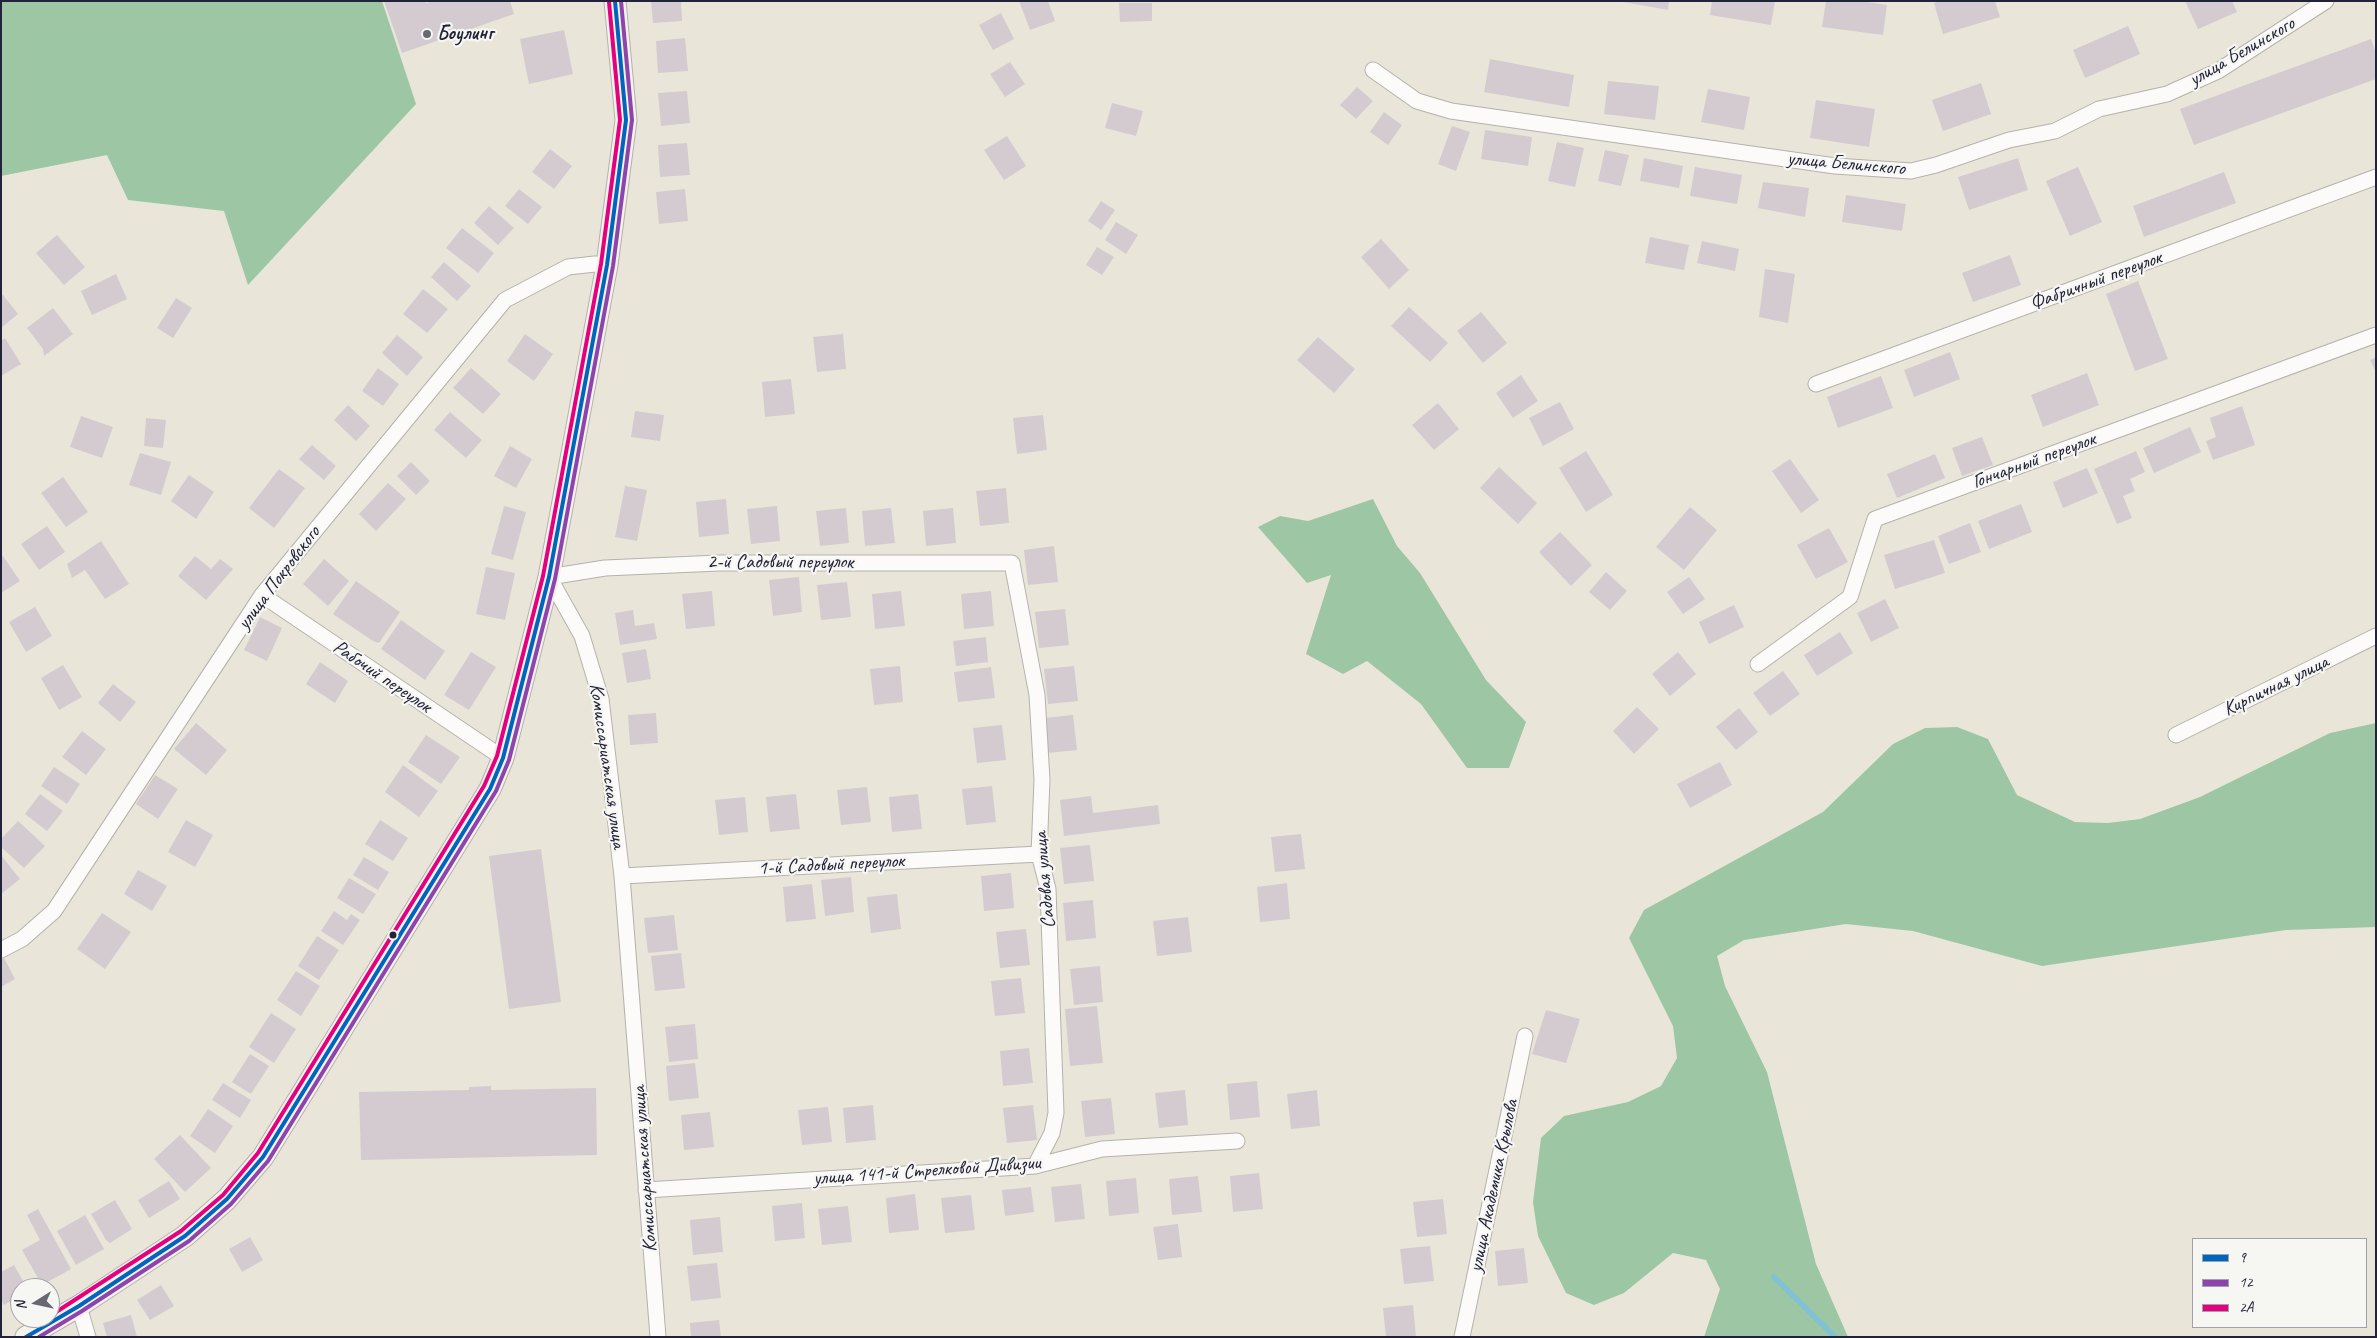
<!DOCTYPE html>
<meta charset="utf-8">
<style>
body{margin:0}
#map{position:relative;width:2377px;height:1338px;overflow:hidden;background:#e9e6d9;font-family:Caveat,sans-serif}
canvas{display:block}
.frame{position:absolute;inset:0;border:2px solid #22223b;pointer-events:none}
.legend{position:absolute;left:2192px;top:1238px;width:175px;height:90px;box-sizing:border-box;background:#f6f6f2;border:1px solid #a1a1a9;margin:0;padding:6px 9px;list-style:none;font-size:15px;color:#22223b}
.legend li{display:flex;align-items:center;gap:10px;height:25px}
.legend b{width:25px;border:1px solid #a1a1a9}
.north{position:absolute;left:10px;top:1278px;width:50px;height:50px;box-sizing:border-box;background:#f6f6f2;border:1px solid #a1a1a9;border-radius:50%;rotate:260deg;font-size:14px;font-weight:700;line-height:20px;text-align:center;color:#22223b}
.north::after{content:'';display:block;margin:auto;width:18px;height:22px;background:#686772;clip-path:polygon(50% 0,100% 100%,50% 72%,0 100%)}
</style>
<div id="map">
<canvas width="2377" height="1338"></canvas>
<div class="frame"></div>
<ul class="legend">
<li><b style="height:6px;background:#0065bd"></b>9</li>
<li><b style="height:6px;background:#8e44ad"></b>12</li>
<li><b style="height:6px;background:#e5007d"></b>2А</li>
</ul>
<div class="north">N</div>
</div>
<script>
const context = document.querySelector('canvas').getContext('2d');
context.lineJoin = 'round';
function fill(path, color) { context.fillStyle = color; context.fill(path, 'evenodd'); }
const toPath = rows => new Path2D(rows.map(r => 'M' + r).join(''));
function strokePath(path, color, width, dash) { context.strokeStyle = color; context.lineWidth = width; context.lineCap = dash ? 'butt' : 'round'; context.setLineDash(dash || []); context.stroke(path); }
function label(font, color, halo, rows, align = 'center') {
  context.font = font + ' Caveat,sans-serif'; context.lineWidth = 4.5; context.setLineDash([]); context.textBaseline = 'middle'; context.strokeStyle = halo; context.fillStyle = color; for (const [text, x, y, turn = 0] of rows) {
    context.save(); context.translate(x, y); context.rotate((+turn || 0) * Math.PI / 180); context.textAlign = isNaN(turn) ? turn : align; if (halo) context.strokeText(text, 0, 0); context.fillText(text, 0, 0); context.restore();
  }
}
fill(toPath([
 [1,1,382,1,416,104,248,285,224,211,128,200,107,155,1,176],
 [1373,499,1397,546,1420,573,1486,680,1526,722,1509,768,1467,768,1421,704,1367,661,1343,674,1306,654,1331,575,1307,583,1258,527,1280,516,1308,521],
 [2376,723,2376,927,2286,930,2042,966,1913,931,1846,924,1744,940,1717,956,1725,986,1767,1072,1816,1264,1848,1337,1704,1337,1720,1289,1706,1260,1673,1253,1624,1293,1594,1305,1566,1293,1538,1236,1533,1202,1541,1138,1564,1116,1628,1102,1661,1086,1677,1058,1673,1026,1629,938,1644,910,1823,812,1893,744,1925,728,1957,727,1988,739,2017,795,2075,822,2108,823,2140,819,2200,797,2330,733]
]), '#9dc6a4');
strokePath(toPath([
 [1774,1277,1835,1337]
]), '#7fc2d3', 5.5);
fill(toPath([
 [384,1,426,1,426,3,432,1,510,1,514,14,402,53],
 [651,1,681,1,682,21,653,23],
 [1019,1,1048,1,1055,21,1030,30],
 [1618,1,1669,1,1668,10],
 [1712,1,1775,1,1771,25,1710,15],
 [1826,1,1860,1,1887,5,1883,35,1822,27],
 [1940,1,1995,1,2000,17,1943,34,1934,3],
 [2185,1,2232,1,2237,12,2198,29],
 [1119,3,1152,3,1152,21,1120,22],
 [1001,13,1014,39,993,50,979,25],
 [2128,26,2140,54,2085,78,2073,50],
 [564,30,573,74,529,84,520,39],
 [685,38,688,71,658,73,656,41],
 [2371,39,2376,53,2376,79,2194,145,2180,109],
 [1490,59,1574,75,1569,107,1484,92],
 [1010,62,1025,84,1005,97,990,74],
 [1608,81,1659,86,1655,120,1604,114],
 [1981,83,1991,114,1943,131,1932,100],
 [1357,87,1373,101,1356,119,1340,105],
 [1708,89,1750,97,1744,130,1701,122],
 [687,91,690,123,661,126,658,93],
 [1816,100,1875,109,1869,147,1810,138],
 [1112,103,1143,111,1136,136,1105,128],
 [1384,112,1402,125,1388,145,1370,132],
 [1452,126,1470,132,1456,171,1438,164],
 [1485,130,1532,137,1528,166,1481,159],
 [1007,136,1026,166,1004,180,984,150],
 [1557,142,1584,148,1575,187,1548,181],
 [687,143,690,175,660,177,658,145],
 [550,149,572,166,554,189,532,172],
 [1605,150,1629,155,1621,186,1598,181],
 [1644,158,1683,166,1679,188,1640,181],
 [2018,158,2028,190,1969,210,1958,177],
 [1695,167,1742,175,1737,204,1690,196],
 [2078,167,2102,222,2070,236,2046,181],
 [2224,172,2236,203,2144,237,2133,206],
 [1763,182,1809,188,1805,217,1758,208],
 [519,189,542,207,528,224,505,206],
 [685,189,688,221,659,224,656,192],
 [1846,195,1906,204,1902,231,1842,222],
 [1101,201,1115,210,1101,230,1088,221],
 [489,206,514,228,498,245,474,223],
 [1116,222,1138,235,1126,254,1105,240],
 [462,228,494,253,478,273,446,248],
 [57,235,85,267,64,285,36,253],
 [1650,237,1689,245,1684,270,1645,263],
 [1381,239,1409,270,1389,289,1361,257],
 [1702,241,1739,249,1735,271,1697,263],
 [1097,247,1114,257,1102,275,1086,265],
 [2010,255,2021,285,1973,302,1962,273],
 [444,262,471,286,457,301,431,277],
 [1765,269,1795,274,1788,323,1759,317],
 [116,274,127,299,92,315,81,291],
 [2138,281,2168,359,2135,371,2106,294],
 [423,289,448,309,427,333,403,314],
 [3,295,18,314,1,328,1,296],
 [176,298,192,308,173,338,157,328],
 [1409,307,1448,343,1430,362,1391,326],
 [53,308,73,334,44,356,43,349,27,328],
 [1481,312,1507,343,1483,363,1457,331],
 [525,334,553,354,534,381,507,361],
 [843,334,846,369,817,372,813,337],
 [397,335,423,357,407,376,382,353],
 [1318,337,1355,369,1334,393,1297,360],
 [5,338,21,364,1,376,1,341],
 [1950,352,1960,379,1914,397,1904,370],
 [2376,357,2376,372,2370,360],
 [378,368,399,384,383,406,362,391],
 [471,368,501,394,483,414,453,388],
 [2087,373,2099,405,2043,427,2031,395],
 [1521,375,1538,401,1513,418,1496,393],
 [1881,376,1893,408,1838,428,1827,397],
 [791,379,795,414,765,417,762,382],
 [1560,402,1574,429,1543,446,1529,418],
 [1438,403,1459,429,1434,450,1412,425],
 [348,405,370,426,356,441,334,420],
 [2242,406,2255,445,2213,460,2206,441,2216,437,2210,418],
 [635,411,664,415,660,441,631,437],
 [450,412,482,440,466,458,434,430],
 [1043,415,1047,450,1017,454,1013,418],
 [81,416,113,427,102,458,70,447],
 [146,418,166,420,163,448,144,446],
 [2190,427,2201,452,2154,473,2143,448],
 [1982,437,1993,465,1962,476,1952,448],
 [312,445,336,466,324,480,299,459],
 [510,446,532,459,516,488,494,476],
 [1586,451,1613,495,1586,512,1559,468],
 [2136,451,2145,472,2130,479,2135,491,2123,496,2132,518,2117,524,2094,469],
 [140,453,171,462,161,495,129,485],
 [1935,454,1945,478,1897,498,1887,474],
 [1790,459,1819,500,1801,513,1772,471],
 [411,462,430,481,416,495,397,476],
 [1499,467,1537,503,1518,524,1480,488],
 [2087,468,2098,493,2063,508,2053,482],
 [279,469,305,488,274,528,249,508],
 [189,475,214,492,196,519,171,501],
 [63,477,88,512,66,527,41,493],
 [388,483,406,499,376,531,359,514],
 [625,486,647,490,637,541,615,537],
 [1006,488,1009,523,980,526,976,491],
 [726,499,729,534,699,537,696,502],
 [2021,504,2032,532,1989,549,1978,521],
 [504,506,526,512,513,560,491,554],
 [777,506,780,541,751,544,747,509],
 [1690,507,1717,530,1684,570,1656,547],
 [846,508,849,543,820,546,816,511],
 [891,508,895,543,865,546,862,511],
 [953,508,956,543,926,546,923,511],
 [1970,523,1981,552,1949,564,1938,536],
 [47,526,65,552,39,570,21,544],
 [1829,528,1848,562,1816,579,1797,545],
 [1560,532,1592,565,1571,586,1539,552],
 [1934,540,1945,573,1895,589,1884,555],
 [101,541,129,584,105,599,85,570,72,578,67,564],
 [1054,546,1058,582,1028,585,1024,550],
 [3,556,20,581,1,593,1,557],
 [195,556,211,569,220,559,233,569,206,600,178,576],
 [324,559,349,581,328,606,303,584],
 [486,567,515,573,505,620,476,614],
 [1606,572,1627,591,1610,610,1589,592],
 [799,577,802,612,773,616,769,580],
 [1689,577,1705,599,1683,614,1667,592],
 [356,581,400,612,379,643,373,641,333,614],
 [847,582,851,617,821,620,817,585],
 [712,591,715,626,686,629,682,594],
 [901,591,905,626,875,629,872,594],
 [991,591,994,626,964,629,961,594],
 [1885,599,1899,628,1871,642,1857,613],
 [1734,605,1744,627,1709,644,1699,622],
 [35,607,52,636,26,652,9,622],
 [1065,609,1069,645,1039,648,1035,612],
 [633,610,635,626,654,623,657,639,620,645,615,613],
 [260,617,282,628,267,661,244,650],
 [401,620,445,651,425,680,381,649],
 [1840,632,1853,653,1817,676,1804,655],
 [986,637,988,662,956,666,953,641],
 [646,649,651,679,627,683,622,653],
 [471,652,496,667,469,710,444,695],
 [1678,652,1696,674,1670,696,1652,674],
 [320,662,348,681,335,703,306,684],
 [63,665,82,697,59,710,41,678],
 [900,666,903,702,874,705,870,669],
 [1074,666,1078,701,1048,704,1044,669],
 [991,667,995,698,958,702,954,672],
 [1783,671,1800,694,1770,716,1753,693],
 [113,684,136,702,120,722,98,703],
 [1637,707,1659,729,1634,754,1613,731],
 [1739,708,1758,732,1736,750,1716,727],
 [656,713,658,743,630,745,628,715],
 [1073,715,1077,750,1047,753,1044,718],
 [196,723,227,750,206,775,174,749],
 [1002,725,1006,760,977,763,973,728],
 [82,731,106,749,86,775,62,757],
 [426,735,460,757,441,784,408,762],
 [1720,762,1732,785,1690,808,1677,784],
 [403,765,438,791,419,817,385,792],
 [54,767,80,784,67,804,41,786],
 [155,775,178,789,158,819,136,804],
 [992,786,996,822,966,825,962,789],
 [867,787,871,822,841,825,837,790],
 [40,794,63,811,47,831,25,814],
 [796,794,800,829,770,832,766,797],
 [918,794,922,829,892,832,889,797],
 [1091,796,1093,813,1158,805,1160,824,1064,836,1060,800],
 [745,797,748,832,719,835,715,800],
 [186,820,213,835,195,867,168,852],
 [380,820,408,838,393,861,365,844],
 [18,821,45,846,24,868,1,847,1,839],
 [1301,834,1305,869,1275,872,1271,837],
 [1090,845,1094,881,1064,884,1060,848],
 [541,849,561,1002,509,1009,489,856],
 [1,855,20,879,1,894],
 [364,857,389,872,378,890,353,875],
 [138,870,167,886,152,911,124,894],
 [1011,873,1014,908,984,911,981,876],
 [851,877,854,912,825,916,821,880],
 [349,878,376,894,363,914,337,898],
 [1287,883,1290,919,1260,922,1257,887],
 [812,884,816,919,786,922,783,887],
 [897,894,901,929,871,933,867,897],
 [1093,900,1096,938,1066,941,1063,903],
 [334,911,347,920,351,914,360,920,343,945,321,931],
 [102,913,131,932,105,969,77,949],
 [674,915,678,950,648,953,644,918],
 [1188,917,1192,952,1157,956,1153,921],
 [1026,929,1030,965,1000,968,996,932],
 [317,936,339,950,319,980,298,966],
 [681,953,685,988,655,991,651,956],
 [4,958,15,979,1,987,1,960],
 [1100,966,1103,1002,1074,1005,1070,969],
 [296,971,320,986,301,1016,277,1000],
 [1021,978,1025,1013,995,1016,991,981],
 [1097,1006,1103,1063,1070,1066,1065,1009],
 [1546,1010,1580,1019,1566,1063,1532,1054],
 [271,1013,296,1029,274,1063,249,1047],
 [695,1024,698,1059,669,1062,665,1027],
 [1029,1048,1033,1083,1003,1086,1000,1051],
 [250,1054,269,1066,251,1094,232,1082],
 [695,1063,699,1098,669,1101,666,1066],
 [1257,1081,1260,1117,1230,1120,1227,1084],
 [223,1083,251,1100,240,1118,212,1100],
 [491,1086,491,1090,596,1088,597,1155,361,1160,359,1092,469,1090,469,1087],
 [1185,1090,1188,1125,1159,1128,1155,1093],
 [1317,1090,1320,1126,1291,1129,1287,1094],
 [1111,1098,1115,1134,1085,1137,1081,1101],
 [873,1105,876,1140,846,1143,843,1108],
 [1033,1105,1037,1140,1007,1143,1003,1108],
 [828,1107,832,1142,802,1145,798,1110],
 [208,1109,233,1126,215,1153,190,1136],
 [710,1112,714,1147,684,1150,681,1115],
 [180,1135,211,1168,185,1192,154,1159],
 [1259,1173,1263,1209,1233,1212,1230,1176],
 [1198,1176,1202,1212,1172,1215,1169,1179],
 [1136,1178,1139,1213,1109,1216,1106,1181],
 [169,1181,180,1199,149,1218,138,1200],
 [1081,1184,1085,1219,1055,1222,1051,1187],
 [1031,1187,1034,1212,1005,1216,1002,1190],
 [915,1194,919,1230,889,1233,886,1198],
 [971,1195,975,1230,945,1233,941,1198],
 [1443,1199,1447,1234,1417,1237,1413,1202],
 [115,1200,132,1229,110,1243,106,1240,91,1214],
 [802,1203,805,1238,775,1241,772,1206],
 [848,1206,852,1242,822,1245,818,1209],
 [38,1209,71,1269,42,1285,22,1250,40,1240,27,1215],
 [85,1215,104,1249,76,1265,57,1231],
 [720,1217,723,1252,693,1255,690,1220],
 [1178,1224,1182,1257,1158,1260,1153,1227],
 [250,1237,263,1260,242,1272,229,1249],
 [1430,1246,1434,1281,1404,1284,1400,1249],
 [1524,1248,1528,1283,1498,1286,1495,1251],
 [717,1263,721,1298,691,1301,687,1266],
 [14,1265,27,1288,20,1288,20,1296,4,1305,1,1299,1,1272],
 [161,1285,174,1306,150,1320,137,1300],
 [1413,1305,1416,1337,1386,1337,1383,1308],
 [131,1315,137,1337,107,1337,103,1323],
 [719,1320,721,1337,691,1337,690,1323]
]), '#d3cbd0');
const minor = toPath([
 [1373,70,1417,101,1451,111,1835,166,1911,171,1936,165,2009,140,2055,131,2099,109,2167,94,2218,71,2326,1],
 [1816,384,2376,177],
 [262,595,503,758],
 [1758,664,1850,597,1875,519,2376,335],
 [2176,735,2376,636],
 [622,876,1039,854],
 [1,950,22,939,54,911,262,595,505,300,568,267,595,264,607,265],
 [646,1190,1035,1166,1102,1149,1237,1141],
 [79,1306,88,1337],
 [658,1337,622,876,601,699,582,636,549,577,605,568,719,563,1012,563,1037,695,1042,780,1039,854,1048,889,1056,1113,1052,1133,1035,1166],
 [1462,1337,1525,1036]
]);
const secondary = toPath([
 [26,1337,79,1306,185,1236,227,1199,263,1157,490,789,503,758,549,577,607,265,626,120,615,1]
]);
strokePath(minor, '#b3b2ac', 17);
strokePath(secondary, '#b3b2ac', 23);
strokePath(minor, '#fcfbf9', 15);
strokePath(secondary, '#f5f2ec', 21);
strokePath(toPath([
 [26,1337,79,1306,185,1236,227,1199,263,1157,490,789,503,758,549,577,607,265,626,120,615,1]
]), '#0065bd', 4);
strokePath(toPath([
 [39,1337,82,1311,189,1241,231,1204,268,1161,496,791,509,760,555,579,613,266,632,120,621,1]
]), '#8e44ad', 4);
strokePath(toPath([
 [50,1316,181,1231,223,1195,258,1153,484,786,497,756,543,576,601,264,620,120,609,2]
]), '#e5007d', 4);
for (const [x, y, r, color] of [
 [427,34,5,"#686772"],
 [393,935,4.5,"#22223b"]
]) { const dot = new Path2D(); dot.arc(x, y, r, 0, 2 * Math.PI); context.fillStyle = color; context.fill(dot); strokePath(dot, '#f6f6f2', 2); }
label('bold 20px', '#22223b', '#f6f6f2', [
 ["Боулинг",437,34]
], 'left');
label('20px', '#22223b', '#f6f6f2', [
 ["улица Белинского",2242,52,-30],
 ["улица Белинского",1846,164,5],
 ["Фабричный переулок",2096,281,-20],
 ["Гончарный переулок",2034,461,-20],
 ["2-й Садовый переулок",780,563],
 ["улица Покровского",279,578,-53],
 ["Рабочий переулок",382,677,34],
 ["Кирпичная улица",2276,686,-26],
 ["Комиссариатская улица",607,766,82],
 ["1-й Садовый переулок",831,865,-3],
 ["Садовая улица",1045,880,-95],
 ["Комиссариатская улица",645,1169,-94],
 ["улица 141-й Стрелковой Дивизии",927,1171,-4],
 ["улица Академика Крылова",1494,1186,-78]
]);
</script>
